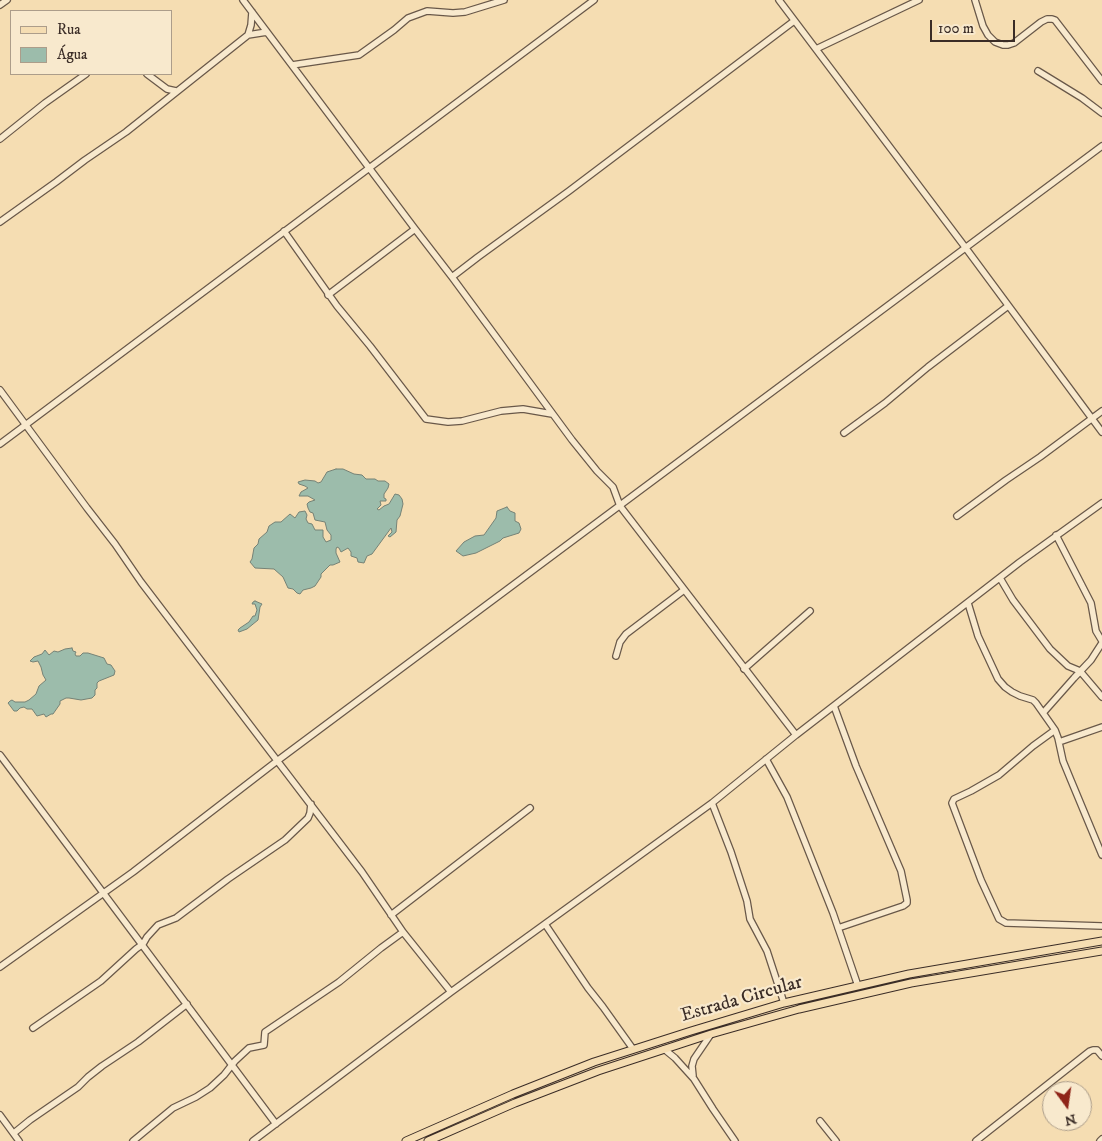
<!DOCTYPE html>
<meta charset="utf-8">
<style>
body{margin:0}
#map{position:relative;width:1102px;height:1141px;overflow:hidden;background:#f5ddb2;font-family:"IM FELL DW Pica",serif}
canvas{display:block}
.legend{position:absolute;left:10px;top:10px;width:162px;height:65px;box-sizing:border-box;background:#f8e9cd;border:1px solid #ac9d8a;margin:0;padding:6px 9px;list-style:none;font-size:15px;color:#3a2c26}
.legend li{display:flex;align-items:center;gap:10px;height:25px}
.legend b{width:25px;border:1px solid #ac9d8a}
.north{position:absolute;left:1042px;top:1081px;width:50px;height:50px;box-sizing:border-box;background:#f8e9cd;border:1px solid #ac9d8a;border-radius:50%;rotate:166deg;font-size:14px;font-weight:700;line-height:20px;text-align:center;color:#3a2c26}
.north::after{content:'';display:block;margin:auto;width:18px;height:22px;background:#8f2418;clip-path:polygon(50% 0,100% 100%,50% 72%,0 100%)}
.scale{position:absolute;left:930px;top:20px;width:85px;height:22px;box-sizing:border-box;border:2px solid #3a2c26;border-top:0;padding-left:6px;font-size:15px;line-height:18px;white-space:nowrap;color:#3a2c26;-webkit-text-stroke:4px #f8e9cd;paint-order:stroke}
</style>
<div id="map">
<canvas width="1102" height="1141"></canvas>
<ul class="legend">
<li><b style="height:6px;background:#f5ddb2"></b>Rua</li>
<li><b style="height:14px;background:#9cbcab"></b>Água</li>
</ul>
<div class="north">N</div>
<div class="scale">100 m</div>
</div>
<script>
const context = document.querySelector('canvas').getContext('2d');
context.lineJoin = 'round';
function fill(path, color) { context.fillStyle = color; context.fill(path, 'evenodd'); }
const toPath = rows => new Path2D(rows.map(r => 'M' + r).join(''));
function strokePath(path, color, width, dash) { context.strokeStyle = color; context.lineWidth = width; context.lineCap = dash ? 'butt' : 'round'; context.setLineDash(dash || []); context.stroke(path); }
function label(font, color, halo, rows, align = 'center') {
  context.font = font + ' "IM FELL DW Pica",serif'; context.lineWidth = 4.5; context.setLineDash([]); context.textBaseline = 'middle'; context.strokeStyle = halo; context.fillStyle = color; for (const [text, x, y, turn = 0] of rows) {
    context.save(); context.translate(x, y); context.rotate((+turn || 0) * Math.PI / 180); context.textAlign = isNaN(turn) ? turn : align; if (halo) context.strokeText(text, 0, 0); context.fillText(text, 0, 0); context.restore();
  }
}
const water = toPath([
 [336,469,343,469,354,474,362,475,366,479,375,479,378,481,385,481,389,484,388,488,384,494,384,498,386,499,386,501,380,501,381,505,377,509,379,510,384,506,389,504,395,494,399,495,402,499,403,504,400,516,397,520,396,532,390,537,388,536,392,532,391,528,372,554,367,556,364,563,358,562,357,558,351,556,351,552,348,548,341,552,339,548,337,547,336,549,336,553,340,562,333,565,330,565,321,574,321,577,315,586,311,588,303,590,300,594,297,593,293,589,288,588,283,577,274,569,255,568,250,562,252,559,254,548,258,544,259,539,267,532,269,526,275,522,281,522,290,514,295,518,299,512,305,511,307,515,306,519,308,523,312,524,315,530,323,530,323,537,326,542,331,540,331,535,327,530,325,522,315,520,313,513,310,512,308,508,307,504,309,502,315,500,308,496,299,496,301,492,308,488,305,486,299,484,298,482,305,480,315,481,318,483,321,482,327,472,336,469],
 [507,507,510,511,515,513,515,521,519,523,521,529,519,533,503,538,500,541,476,553,463,556,456,551,464,542,475,536,484,535,496,518,497,511,507,507],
 [255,601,262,604,260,607,258,620,247,629,239,632,238,630,240,628,249,622,253,616,255,616,257,610,255,604,252,604,253,602,255,601],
 [72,648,73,651,76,652,75,654,76,656,80,656,83,653,88,653,104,658,107,664,111,665,115,671,114,675,99,681,97,683,97,688,95,690,95,695,92,698,81,700,69,698,66,698,60,701,60,704,53,714,51,714,46,717,44,714,37,716,32,709,27,709,24,707,20,708,17,711,14,711,8,703,10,701,12,700,15,702,25,702,29,700,36,694,39,686,46,680,43,675,41,667,38,661,33,662,30,661,34,657,42,654,45,650,49,655,54,651,58,652,65,649,72,648]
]);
fill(water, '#9cbcab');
strokePath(water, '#758276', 1);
const minor = toPath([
 [243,0,415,229,452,277,572,440,597,471,613,487,620,506,796,735],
 [779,0,965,247,1102,432],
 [975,0,983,26,988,35,995,42,1003,45,1008,45,1014,43,1041,22,1047,19,1052,19,1055,20,1102,81],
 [0,5,7,0],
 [248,35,251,25,252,12],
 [816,49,919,0],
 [292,65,359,55,394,30,408,18,427,11,453,13,465,12,504,0],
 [1038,71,1082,98,1102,113],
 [147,74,167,89,176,91],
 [0,139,45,103,86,74],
 [0,222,56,182,85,160,126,132,248,35,267,32],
 [284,231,337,306,370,346,426,419,448,422,462,421,501,411,523,409,552,414],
 [452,277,478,257,569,191,794,21],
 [328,295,415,229],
 [0,390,87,508,115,544,141,582,362,872,403,932,451,992],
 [844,433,885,403,928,367,1008,306],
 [0,444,594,0],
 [957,516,1006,480,1040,457,1102,411],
 [1056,535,1091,603,1096,631,1102,641],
 [1000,578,1013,600,1050,649,1068,666,1080,671,1102,697],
 [968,603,978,636,998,679,1005,687,1012,692,1020,696,1033,700,1036,703,1055,730,1058,738,1063,761,1070,778,1102,855],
 [616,656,620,642,626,634,684,590],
 [744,669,810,611],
 [834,706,856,766,901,871,907,900,907,903,903,906,838,928],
 [1043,713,1074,678,1091,660,1102,643],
 [1055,730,1033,746,999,775,971,791,954,799,952,803,981,880,999,919,1006,923,1102,926],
 [1059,742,1102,727],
 [0,755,276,1124],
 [766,759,787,797,833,913,858,986],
 [712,803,731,852,747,901,750,919,767,951,784,1003],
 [391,915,530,808],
 [545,924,588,988,603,1007,633,1049],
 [0,967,133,872,277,761,1102,146],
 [33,1028,101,981,136,949,143,944,147,937,158,925,176,918,228,879,285,840,308,818,310,813,311,804],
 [664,1049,675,1058,694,1079,713,1109,735,1141],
 [693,1076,692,1066,694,1059,711,1034],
 [0,1115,19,1141],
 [820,1121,836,1141],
 [14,1133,30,1120,78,1087,88,1077,102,1066,138,1042,187,1004],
 [133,1141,173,1108,196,1097,210,1088,224,1075,235,1061,249,1048,264,1045,265,1032,339,982,381,948,403,932],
 [253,1141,451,992,712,803,796,735,1020,562,1102,503],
 [976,1141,1090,1051,1093,1050,1097,1050,1102,1056],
 [1100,1141,1102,1139]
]);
const major = toPath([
 [406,1141,513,1094,594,1062,691,1031,784,1003,909,974,1102,941],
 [428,1141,515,1103,598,1071,711,1034,799,1009,911,983,1102,951]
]);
strokePath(minor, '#695849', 8);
strokePath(major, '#3a2c26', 9);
strokePath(minor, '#f8e9cd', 5.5);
strokePath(major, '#f5ddb2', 7);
label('19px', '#3a2c26', '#f8e9cd', [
 ["Estrada Circular",742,1000,-16]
]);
</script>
